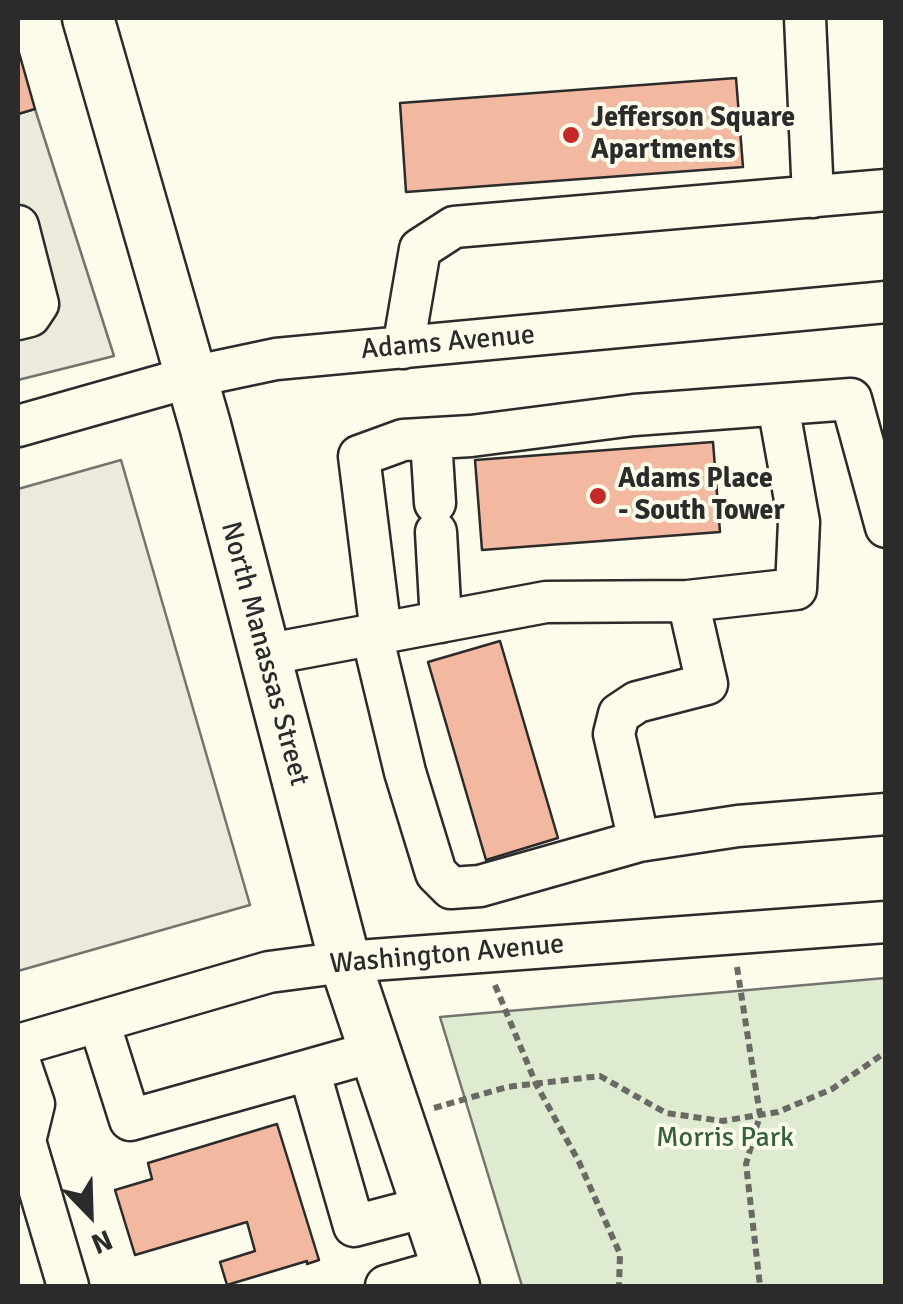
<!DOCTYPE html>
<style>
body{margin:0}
#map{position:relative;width:903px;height:1304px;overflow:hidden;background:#fdfbea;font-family:Signika,sans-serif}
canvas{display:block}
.frame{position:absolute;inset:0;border:20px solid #2b2b2b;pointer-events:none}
.north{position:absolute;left:40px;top:1164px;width:100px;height:100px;-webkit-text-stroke:8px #fdfbea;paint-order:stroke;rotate:157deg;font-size:28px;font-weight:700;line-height:40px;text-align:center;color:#2b2b2b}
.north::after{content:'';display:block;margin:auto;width:35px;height:45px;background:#2b2b2b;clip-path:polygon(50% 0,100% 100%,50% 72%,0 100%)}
</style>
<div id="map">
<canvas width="903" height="1304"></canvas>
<div class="frame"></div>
<div class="north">N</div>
</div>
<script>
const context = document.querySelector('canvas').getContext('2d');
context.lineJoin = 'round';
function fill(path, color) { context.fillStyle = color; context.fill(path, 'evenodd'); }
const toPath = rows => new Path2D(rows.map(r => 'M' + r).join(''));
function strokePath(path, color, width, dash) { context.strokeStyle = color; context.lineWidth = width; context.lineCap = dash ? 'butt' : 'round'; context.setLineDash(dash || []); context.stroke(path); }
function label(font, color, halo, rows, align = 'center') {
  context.font = font + ' Signika,sans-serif'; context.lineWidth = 8; context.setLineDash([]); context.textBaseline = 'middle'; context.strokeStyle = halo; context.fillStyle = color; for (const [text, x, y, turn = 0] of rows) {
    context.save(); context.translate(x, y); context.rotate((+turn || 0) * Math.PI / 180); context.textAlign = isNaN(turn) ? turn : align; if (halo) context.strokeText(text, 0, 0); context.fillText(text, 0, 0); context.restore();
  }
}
const green = toPath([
 [885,978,885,1286,522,1286,440,1017,885,978]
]);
fill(green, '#deebd1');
strokePath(green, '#74746e', 2.5);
const parking = toPath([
 [35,109,114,356,18,380,18,114,35,109],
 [121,460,250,905,18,971,18,489,121,460]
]);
fill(parking, '#eceadb');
strokePath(parking, '#74746e', 2.5);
const building = toPath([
 [18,49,35,109,18,114,18,49],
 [736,78,743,167,406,192,400,103,736,78],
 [713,442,720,532,482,550,475,460,713,442],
 [500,641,558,838,486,860,428,662,500,641],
 [277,1124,319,1260,307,1264,307,1261,227,1285,220,1262,255,1251,247,1222,135,1255,115,1190,152,1179,148,1163,277,1124]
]);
fill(building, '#f2b8a0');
strokePath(building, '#2b2b2b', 2.5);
const minor = toPath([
 [805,18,813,197],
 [18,226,38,304,30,316,18,319],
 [403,348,420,249,454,227,886,190],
 [18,426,191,377,276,359,886,302],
 [431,439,435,503],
 [436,532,441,622],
 [688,601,796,589,799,522,778,405],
 [381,633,359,456,403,440,471,436,634,415,851,399,886,527],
 [372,635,405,772,436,873,451,888,480,886,639,841],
 [264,655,546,602,688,601,707,684,637,702,619,714,614,734,639,841,738,826,886,814],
 [99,1022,130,1120,309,1070],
 [18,1045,269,972,345,962,886,922],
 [376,1051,309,1070,354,1226,430,1206],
 [18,1057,34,1104,25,1141,68,1286],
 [386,1286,449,1268]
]);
const major = toPath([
 [88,18,205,425,345,962,454,1286]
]);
strokePath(minor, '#2b2b2b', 45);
strokePath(major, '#2b2b2b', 55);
strokePath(toPath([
 [737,967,760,1115,746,1164,760,1286],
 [495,985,536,1084,579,1162,620,1254,619,1286],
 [434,1108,507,1087,600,1076,666,1113,722,1121,778,1112,832,1089,886,1052]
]), '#6a6964', 6, [8, 5]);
strokePath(minor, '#fdfbea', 40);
strokePath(major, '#fdfbea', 50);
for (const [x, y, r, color] of [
 [571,135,10,"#c62828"],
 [598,496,10,"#c62828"]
]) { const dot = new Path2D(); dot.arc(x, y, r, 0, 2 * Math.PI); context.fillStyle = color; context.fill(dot); strokePath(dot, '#fdfbea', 4); }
label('bold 28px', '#2b2b2b', '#fdfbea', [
 ["Jefferson Square",591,119],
 ["Apartments",591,151],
 ["Adams Place",618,480],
 ["- South Tower",618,512]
], 'left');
label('28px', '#2b2b2b', '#fdfbea', [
 ["Adams Avenue",448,343,-5],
 ["North Manassas Street",264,654,75],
 ["Washington Avenue",447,955,-5]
]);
label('28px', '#34623c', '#fdfbea', [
 ["Morris Park",725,1139]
]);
</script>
